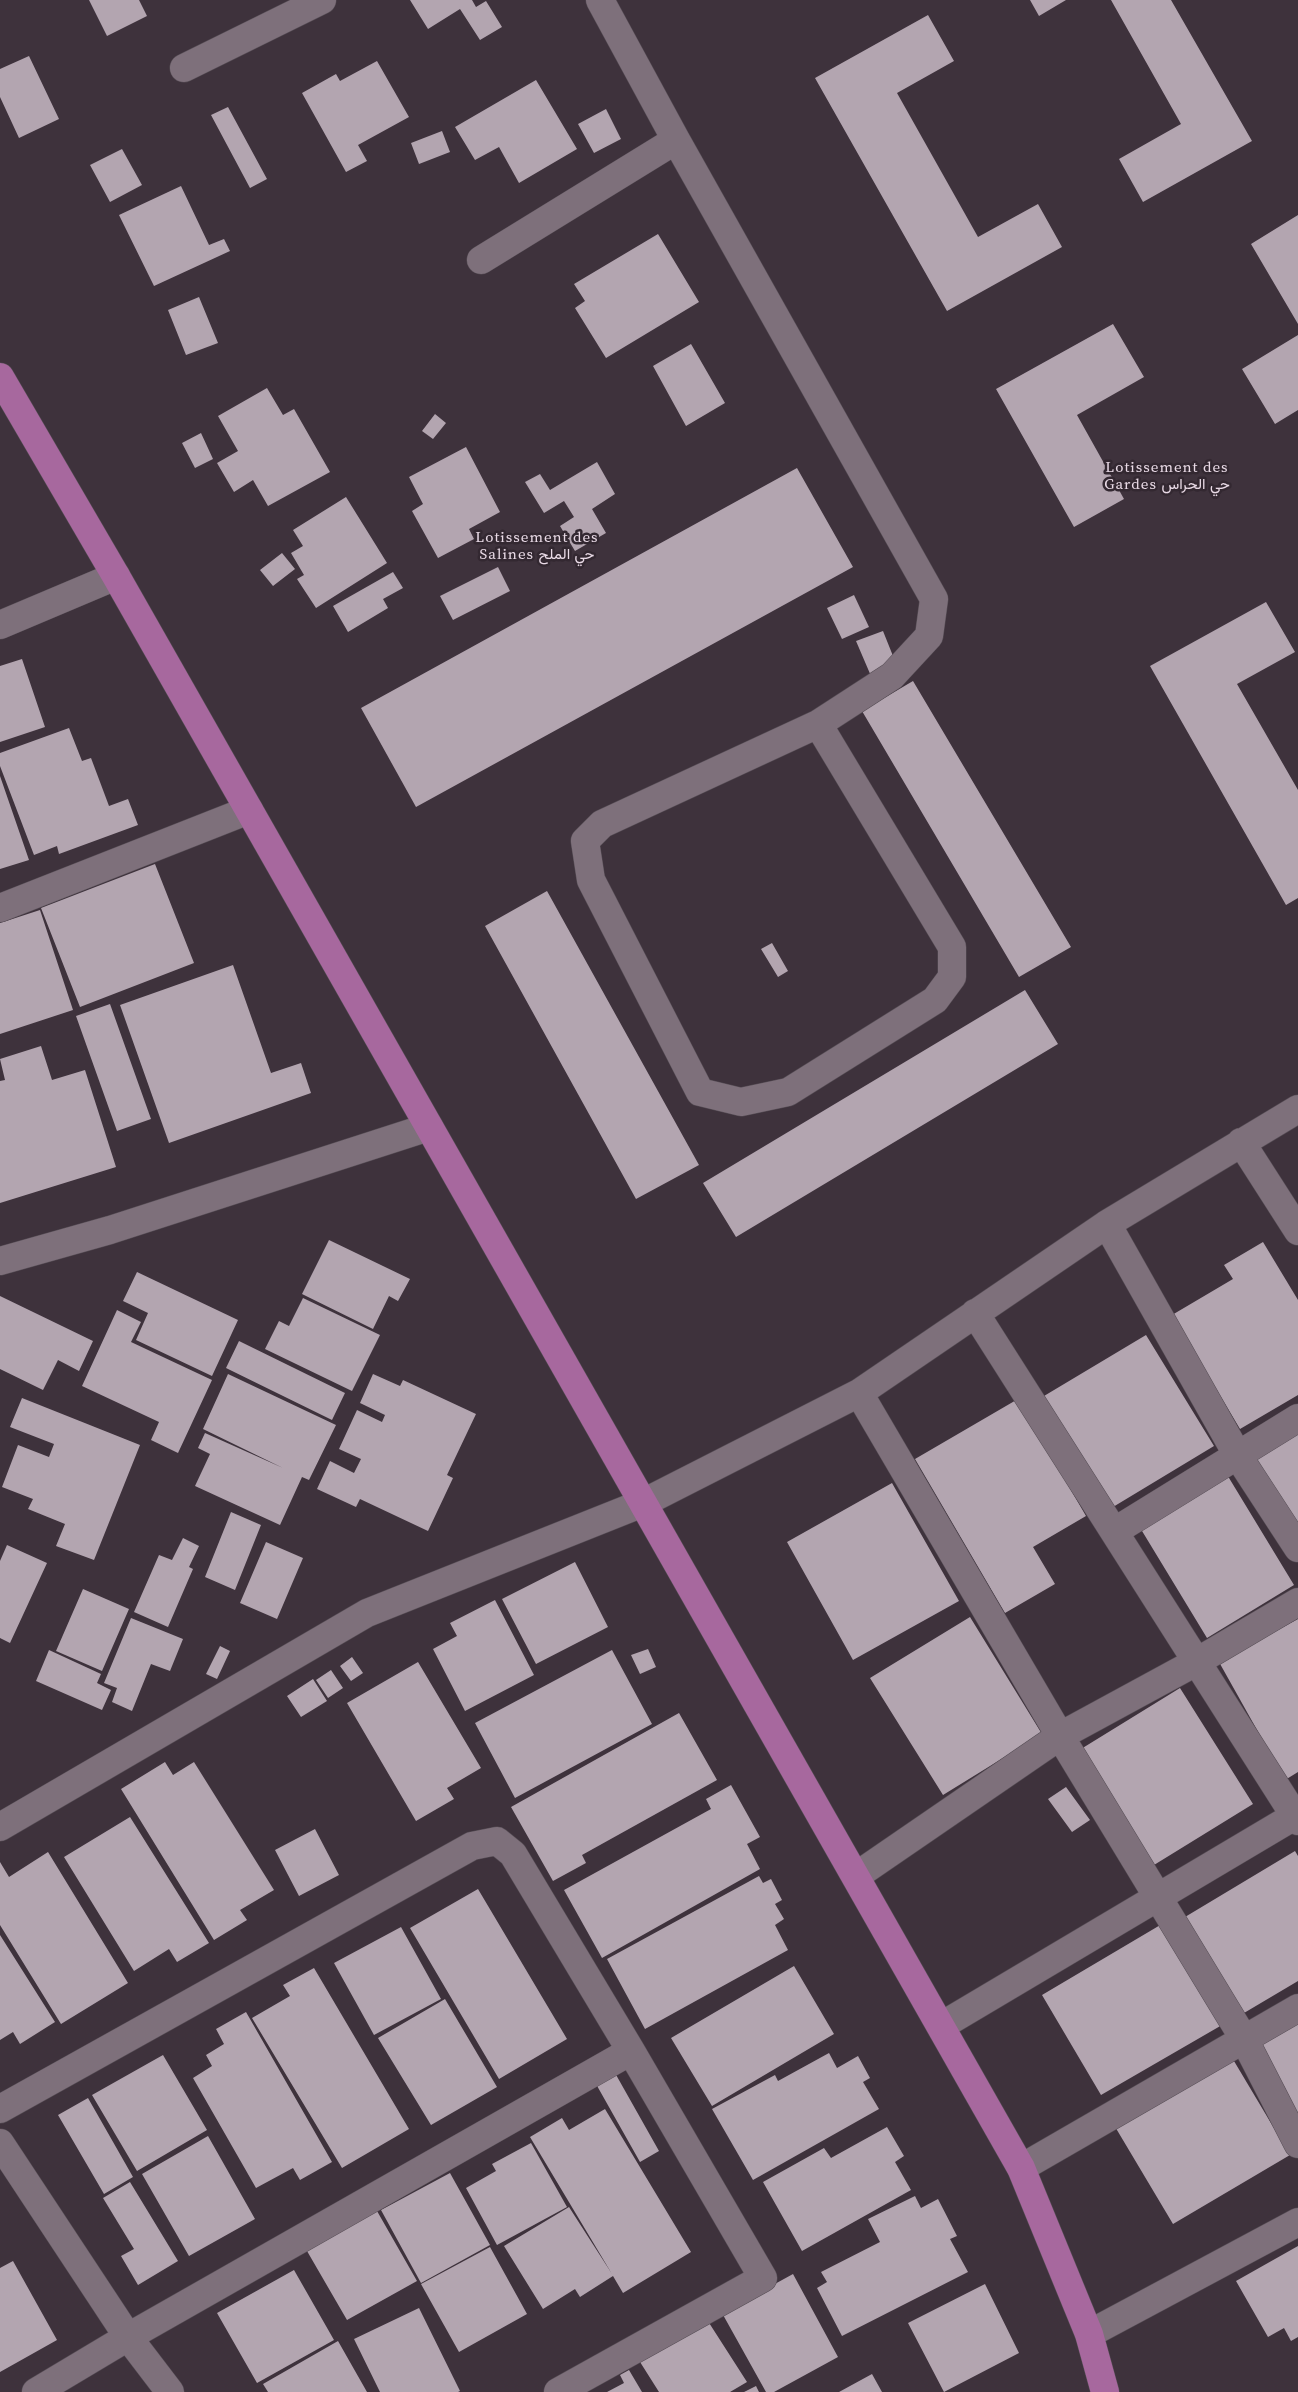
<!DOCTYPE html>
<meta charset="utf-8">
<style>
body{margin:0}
canvas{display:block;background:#3e323c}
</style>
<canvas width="1298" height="2392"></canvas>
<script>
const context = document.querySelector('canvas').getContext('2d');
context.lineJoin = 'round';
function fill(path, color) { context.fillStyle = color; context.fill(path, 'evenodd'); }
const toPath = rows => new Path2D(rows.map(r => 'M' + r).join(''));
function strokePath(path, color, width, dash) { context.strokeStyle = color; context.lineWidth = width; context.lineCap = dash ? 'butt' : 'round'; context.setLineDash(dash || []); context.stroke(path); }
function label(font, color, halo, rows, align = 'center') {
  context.font = font + ' "Source Serif 4",Vazirmatn,serif'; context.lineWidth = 5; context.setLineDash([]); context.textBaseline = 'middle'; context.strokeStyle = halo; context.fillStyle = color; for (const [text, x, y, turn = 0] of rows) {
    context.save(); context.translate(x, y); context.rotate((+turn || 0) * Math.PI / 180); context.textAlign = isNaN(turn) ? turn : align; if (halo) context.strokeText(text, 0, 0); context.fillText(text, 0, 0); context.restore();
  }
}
fill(toPath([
 [89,0,139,0,147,16,107,36],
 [410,0,472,0,476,7,486,1,502,27,480,40,460,9,428,29],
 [1030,0,1066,0,1039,16],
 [1111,0,1171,0,1252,141,1143,202,1119,159,1181,124],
 [928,15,954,61,897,93,978,237,1038,204,1062,247,947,311,815,78],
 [29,56,59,119,19,138,0,97,0,69],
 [377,61,409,117,358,145,367,161,346,172,302,93,336,74,340,81],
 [536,80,577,149,519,183,499,147,475,160,455,127],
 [228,107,267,179,250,188,211,115],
 [606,109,621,139,594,153,578,124],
 [442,131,450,152,419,164,411,143],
 [122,149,142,185,110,202,90,165],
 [181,186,209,245,224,239,230,251,154,286,119,215],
 [1298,215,1298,324,1251,244],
 [658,234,699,302,606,358,575,308,585,301,574,284],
 [199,297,218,343,186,355,168,310],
 [1113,324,1144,377,1077,415,1124,499,1074,527,996,389],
 [1298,335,1298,410,1275,424,1242,369],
 [691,344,725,403,686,426,653,366],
 [267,388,283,415,294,409,330,472,268,506,253,480,234,492,217,463,238,451,218,416],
 [435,414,446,423,433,439,422,431],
 [201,433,213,459,195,468,182,443],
 [466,447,500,512,469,529,474,539,438,558,412,511,423,504,409,477],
 [597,462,615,494,592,509,606,533,575,551,560,526,574,517,564,501,544,513,525,482,540,474,550,490],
 [797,468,853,567,416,807,361,708],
 [346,497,387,563,316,608,297,579,304,575,291,553,303,546,293,530],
 [282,553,295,569,273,586,260,570],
 [498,567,510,591,453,620,440,596],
 [393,572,403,588,383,599,388,608,348,632,333,606],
 [854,595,869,627,842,639,827,608],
 [1266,602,1295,652,1237,684,1298,790,1298,898,1286,905,1150,666],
 [883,631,897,666,871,676,856,641],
 [22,659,45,727,0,742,0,666],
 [913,681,1071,947,1019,977,862,711],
 [69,728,82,761,91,758,109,806,128,799,138,825,59,854,57,846,34,855,0,766,0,753],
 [0,776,29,860,0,869],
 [155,864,194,963,80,1007,41,908],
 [547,891,699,1165,636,1199,485,926],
 [40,910,73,1010,0,1034,0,923],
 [772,943,788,971,778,977,761,949],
 [233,965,271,1073,301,1063,311,1093,169,1143,120,1005],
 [1025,990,1058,1044,736,1237,703,1183],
 [110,1004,151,1119,117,1131,76,1016],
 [41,1046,52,1080,85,1070,116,1167,0,1203,0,1081,5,1080,0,1059],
 [329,1240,410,1279,398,1301,389,1296,373,1329,302,1294],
 [1263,1242,1298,1300,1298,1395,1240,1429,1172,1315,1233,1279,1224,1265],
 [137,1272,238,1320,212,1376,136,1340,148,1313,123,1301],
 [0,1296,93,1341,79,1371,58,1360,43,1390,0,1369],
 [303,1298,380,1335,352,1391,265,1349,279,1321,289,1326],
 [117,1310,141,1322,131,1342,212,1380,178,1453,151,1440,159,1422,82,1386],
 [1146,1335,1214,1446,1113,1507,1044,1396],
 [239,1341,345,1393,332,1420,226,1368],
 [228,1374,336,1425,309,1480,302,1477,280,1525,195,1486,210,1454,198,1448,205,1433,283,1468,203,1429],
 [373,1374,400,1386,403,1380,476,1414,447,1475,453,1478,428,1531,360,1499,356,1507,317,1489,330,1461,354,1473,361,1459,339,1449,357,1410,382,1422,385,1415,360,1403],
 [22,1398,140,1445,94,1560,56,1546,65,1524,28,1509,33,1499,2,1487,18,1445,49,1457,54,1444,10,1427],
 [1018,1399,1086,1516,1033,1547,1055,1584,1005,1613,915,1459],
 [1298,1430,1298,1527,1254,1458],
 [1226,1473,1294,1585,1207,1638,1139,1526],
 [892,1483,959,1601,853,1660,787,1542],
 [231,1512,261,1525,235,1590,205,1577],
 [183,1538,199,1546,189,1567,193,1569,168,1627,134,1612,159,1555,172,1560],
 [266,1542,303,1558,277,1619,240,1603],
 [7,1545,47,1563,10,1643,0,1638,0,1561],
 [575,1562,608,1627,536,1664,502,1599],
 [83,1589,129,1609,102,1671,56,1651],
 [495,1600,534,1675,465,1711,433,1649,457,1636,450,1623],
 [970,1617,1042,1734,943,1795,870,1678],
 [131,1618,183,1639,170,1671,151,1664,132,1711,112,1702,117,1688,104,1683],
 [1298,1619,1298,1772,1285,1780,1219,1662],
 [220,1646,230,1651,217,1679,206,1674],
 [648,1649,656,1667,640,1674,631,1655],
 [49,1650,101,1674,97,1683,111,1690,102,1710,36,1681],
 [612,1650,652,1724,515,1798,475,1723],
 [352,1657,363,1673,351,1681,340,1666],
 [418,1662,481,1768,447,1788,454,1799,416,1821,347,1703],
 [331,1670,343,1688,328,1698,316,1680],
 [313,1679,327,1701,301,1717,287,1696],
 [1180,1688,1253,1804,1154,1865,1081,1749],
 [679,1713,717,1780,582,1855,586,1863,553,1881,511,1807],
 [165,1762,173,1775,194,1762,274,1890,240,1910,247,1920,214,1940,121,1789],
 [731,1785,760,1837,747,1844,760,1869,602,1958,564,1890,711,1809,706,1799],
 [1066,1787,1090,1820,1072,1832,1048,1799],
 [130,1817,209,1943,177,1962,169,1949,134,1971,64,1857],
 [315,1829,339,1875,299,1896,275,1850],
 [1295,1851,1298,1856,1298,1981,1244,2013,1185,1917],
 [48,1852,128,1983,61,2024,0,1925,0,1862,9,1877],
 [759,1876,763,1883,771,1879,782,1900,775,1904,784,1919,775,1925,788,1950,645,2029,607,1959],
 [478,1889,567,2039,499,2079,410,1928],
 [1162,1924,1222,2025,1101,2095,1042,1995],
 [401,1927,441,1999,374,2035,334,1963],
 [0,1935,55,2022,20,2044,13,2032,0,2040],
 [794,1966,834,2034,712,2106,671,2038],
 [314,1968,409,2129,342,2168,252,2018,290,1996,283,1985],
 [445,1999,497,2087,431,2125,378,2038],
 [246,2012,332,2162,300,2180,293,2168,256,2188,193,2078,212,2066,206,2055,224,2044,216,2029],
 [1298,2018,1298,2114,1256,2043],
 [829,2053,837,2068,858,2056,870,2078,863,2082,879,2109,753,2180,712,2109,775,2075,778,2081],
 [163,2055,207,2130,137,2171,92,2095],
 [1231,2056,1290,2155,1173,2224,1114,2125],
 [615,2073,659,2151,640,2162,596,2084],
 [88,2098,133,2177,104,2194,58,2115],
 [605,2109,691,2252,623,2293,613,2276,580,2297,575,2289,543,2309,504,2246,569,2207,612,2274,530,2137,562,2118,569,2130],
 [887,2127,904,2156,895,2162,911,2190,802,2251,763,2182,824,2148,831,2158],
 [208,2136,255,2219,189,2256,142,2174],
 [531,2143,567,2207,497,2245,466,2188,496,2171,492,2164],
 [450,2173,490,2245,421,2283,381,2210],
 [130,2182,178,2261,138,2285,121,2256,134,2249,103,2198],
 [915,2196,921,2208,938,2199,957,2236,950,2239,968,2272,842,2336,817,2288,827,2282,821,2272,880,2242,868,2219],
 [377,2211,417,2281,347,2320,307,2251],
 [1298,2246,1298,2337,1291,2341,1284,2328,1268,2337,1236,2281],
 [490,2247,527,2314,459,2352,421,2284],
 [13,2261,57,2340,0,2372,0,2268],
 [294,2270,334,2340,257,2383,217,2313],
 [793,2274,838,2357,774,2392,766,2392,722,2313],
 [985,2284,1019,2353,944,2392,908,2323],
 [419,2308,460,2391,458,2392,380,2392,354,2339],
 [704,2315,747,2382,730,2392,659,2392,635,2354],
 [338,2341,367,2392,268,2392,263,2384],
 [629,2370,642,2392,607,2392,624,2383,620,2375],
 [872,2374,882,2392,839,2392],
 [756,2386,759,2392,744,2392]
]), '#b3a5b0');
const minor = toPath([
 [600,0,676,140,934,599,929,636,892,676,818,724,602,824,585,841,591,880,700,1092,741,1102,788,1092,935,1000,952,977,952,947,818,724],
 [184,68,322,0],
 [481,260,676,140],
 [0,625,116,576],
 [0,908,249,810],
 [1241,1142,1298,1231],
 [1107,1224,1238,1456,1298,1548],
 [0,1261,110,1230,429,1127],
 [975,1313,1298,1821],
 [859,1393,1060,1736,1244,2039,1298,2144],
 [1115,1531,1298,1418],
 [0,1827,367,1613,643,1503,859,1393,1107,1224,1298,1109],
 [856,1876,1060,1736,1198,1661,1298,1602],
 [941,2026,1298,1814],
 [0,2109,472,1846,497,1841,513,1854,631,2051,763,2278,558,2392],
 [0,2143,128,2337,170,2392],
 [1021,2168,1298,2008],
 [1089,2334,1298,2222],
 [36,2392,128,2337,631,2051]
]);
const major = toPath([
 [0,377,116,576,1021,2168,1089,2334,1105,2392]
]);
strokePath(minor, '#574e56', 29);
strokePath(major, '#574e56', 29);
strokePath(minor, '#7e707b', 28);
strokePath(major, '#a7689e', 28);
context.letterSpacing = '1px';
label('15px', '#eadbe7', '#332831', [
 ["Lotissement des",1167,468],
 ["Gardes حي الحراس",1167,485],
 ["Lotissement des",537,538],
 ["Salines حي الملح",537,555]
]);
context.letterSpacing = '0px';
</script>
